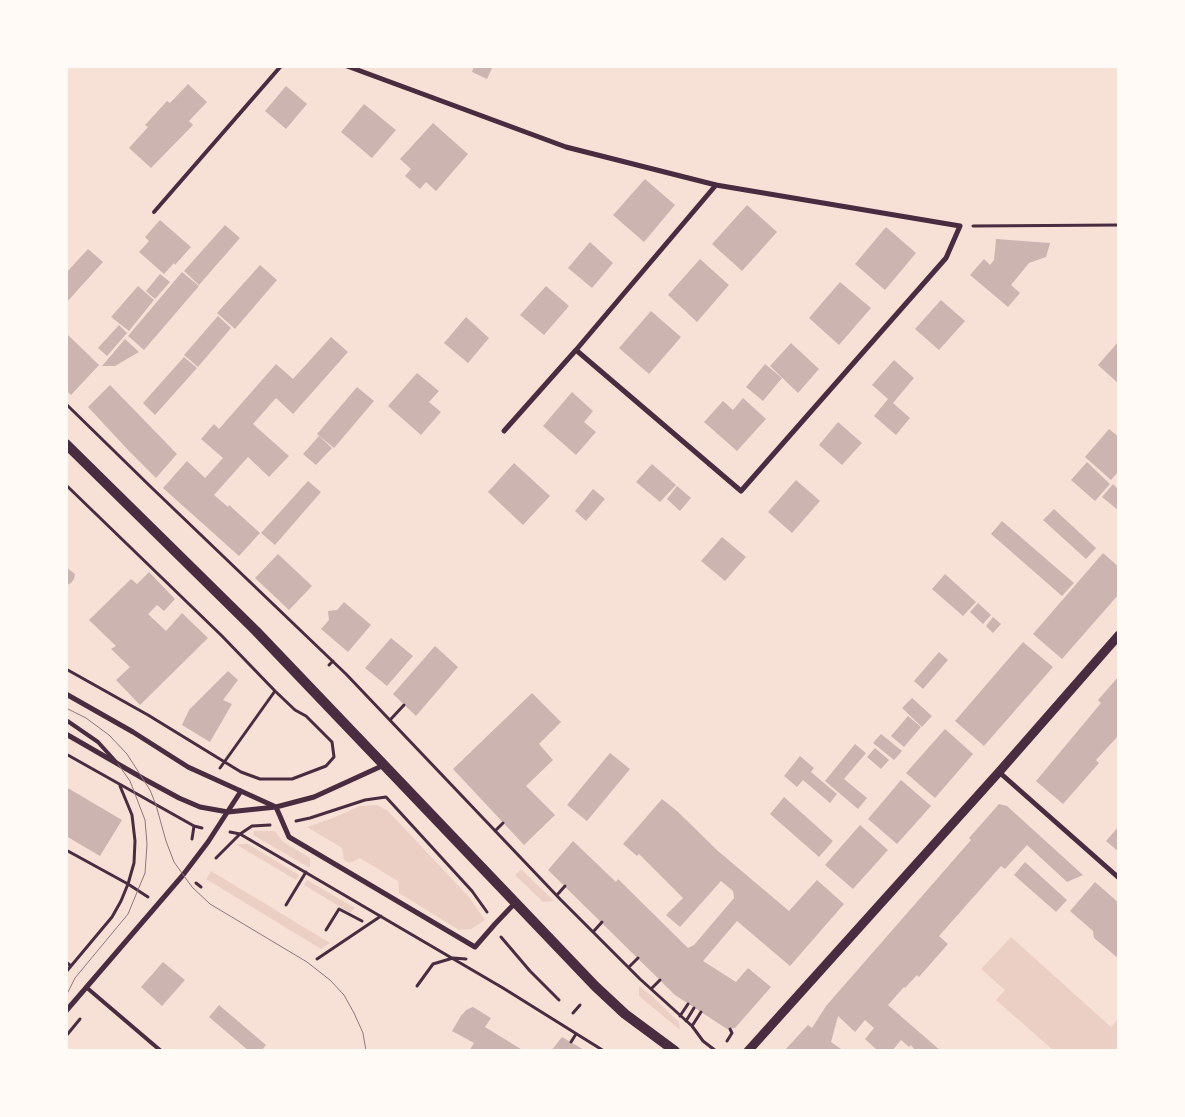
<!DOCTYPE html>
<style>
body{margin:0}
#map{position:relative;width:1185px;height:1117px;overflow:hidden;background:#f7e1d7;font-family:Figtree,sans-serif}
canvas{display:block}
.frame{position:absolute;inset:0;border:68px solid #fffaf5;pointer-events:none}
</style>
<div id="map">
<canvas width="1185" height="1117"></canvas>
<div class="frame"></div>
</div>
<script>
const context = document.querySelector('canvas').getContext('2d');
context.lineJoin = 'round';
function fill(path, color) { context.fillStyle = color; context.fill(path, 'evenodd'); }
const toPath = rows => new Path2D(rows.map(r => 'M' + r).join(''));
function strokePath(path, color, width, dash) { context.strokeStyle = color; context.lineWidth = width; context.lineCap = dash ? 'butt' : 'round'; context.setLineDash(dash || []); context.stroke(path); }
fill(toPath([
 [377,805,388,811,469,897,485,920,471,929,459,930,399,893,398,881,360,858,350,863,344,860,342,848,307,827,333,818,360,806],
 [254,831,275,831,282,841,310,858,310,867,308,867,253,835],
 [241,844,248,844,299,875,296,880,237,845],
 [521,869,554,901,543,902,515,875],
 [211,871,325,940,330,943,321,949,206,879],
 [307,880,355,908,350,913,344,909,304,885],
 [1011,937,1111,1027,1119,1018,1119,1051,1054,1051,996,1000,1005,990,981,969],
 [639,986,653,997,679,1022,680,1030,639,996]
]), '#ebcfc5');
fill(toPath([
 [474,66,493,66,487,79,472,72],
 [188,84,207,102,189,121,193,125,151,168,129,148,148,127,145,125,167,101,170,103],
 [286,86,307,104,286,129,265,111],
 [364,104,396,130,372,158,341,132],
 [433,123,468,154,436,191,426,182,420,189,405,176,411,169,400,159],
 [645,179,675,205,644,242,613,215],
 [747,205,777,232,742,271,712,244],
 [160,220,191,247,175,265,174,263,164,274,139,252,149,241,145,237],
 [225,225,240,238,199,285,184,271],
 [886,227,916,253,885,290,855,264],
 [996,239,1050,243,1046,257,1029,263,1011,285,1020,293,1008,307,970,275,984,259,990,265,994,260],
 [590,242,613,263,592,288,568,268],
 [88,249,103,262,66,303,66,273],
 [700,259,729,285,697,322,668,295],
 [260,265,277,280,235,329,217,313],
 [182,272,199,286,144,350,128,336],
 [160,274,170,282,155,299,146,291],
 [840,282,871,308,839,345,809,318],
 [138,286,154,300,129,331,111,317],
 [546,286,569,306,544,335,520,315],
 [941,300,965,321,939,350,915,329],
 [651,311,681,337,649,374,619,348],
 [218,316,231,328,198,367,184,355],
 [466,317,489,338,468,363,444,343],
 [119,325,127,333,107,356,98,348],
 [66,333,99,365,71,395,66,390],
 [331,337,348,352,293,414,276,398,253,424,289,456,269,477,248,457,214,495,228,507,229,505,260,533,239,556,163,488,187,461,205,478,223,458,201,439,214,424,219,429,276,364,293,379],
 [125,339,139,352,115,366,102,366],
 [1119,341,1119,384,1098,365],
 [791,343,819,369,798,393,770,366],
 [184,357,197,368,155,415,143,403],
 [894,360,914,378,893,403,910,418,896,435,874,416,888,399,872,385],
 [765,364,782,378,763,401,746,387],
 [417,373,439,391,429,402,441,412,421,435,388,406],
 [110,385,177,454,156,478,129,451,88,407],
 [357,387,374,401,334,448,317,434],
 [572,392,593,411,584,422,596,432,576,455,543,426],
 [743,398,766,419,737,451,704,422,723,401,733,410],
 [838,422,862,443,842,465,819,445],
 [1109,429,1119,437,1119,471,1111,480,1085,457],
 [319,436,332,448,316,465,303,454],
 [1087,462,1110,484,1095,501,1071,480],
 [514,463,550,496,523,525,488,492],
 [652,464,676,485,660,502,636,482],
 [796,480,820,501,792,533,768,512],
 [308,481,321,492,275,545,261,533],
 [1113,484,1119,490,1119,511,1102,497],
 [677,486,691,498,680,511,667,499],
 [593,489,605,499,586,521,575,511],
 [1054,509,1096,548,1086,559,1043,520],
 [1002,521,1074,583,1062,596,991,534],
 [722,537,746,557,725,581,701,561],
 [1103,553,1119,567,1119,594,1062,659,1033,634],
 [278,554,312,586,289,610,255,578],
 [66,567,75,574,74,579,71,583,66,586],
 [149,572,175,599,164,611,157,605,148,614,166,631,182,613,208,638,140,705,116,680,130,667,111,649,116,646,89,620,131,579,137,584],
 [945,574,976,602,963,616,932,589],
 [344,602,371,625,348,652,321,629,329,620,328,611,337,610],
 [978,603,991,615,983,624,970,612],
 [993,617,1001,624,993,633,986,626],
 [391,638,413,656,387,686,365,668],
 [1023,642,1053,667,984,746,955,721],
 [435,646,458,667,416,716,393,694],
 [939,652,948,660,923,689,914,681],
 [228,671,238,680,223,700,232,704,210,742,182,725,189,710],
 [1119,676,1119,735,1096,760,1099,763,1063,804,1036,781,1101,703,1098,700],
 [532,693,561,722,539,744,553,760,526,786,555,815,524,845,453,769],
 [912,698,932,716,922,727,902,708],
 [908,716,921,727,904,747,891,736],
 [945,729,973,754,935,798,906,773],
 [881,734,902,751,894,760,873,743],
 [855,744,866,753,844,779,867,798,858,809,825,781],
 [875,748,889,760,881,769,867,757],
 [610,753,630,769,587,821,567,805],
 [800,756,814,768,811,772,837,794,830,803,803,780,797,787,784,776],
 [901,780,931,806,897,844,868,819],
 [66,787,122,820,100,856,66,836],
 [784,797,833,841,819,857,770,814],
 [662,799,677,811,718,851,789,911,817,880,844,904,790,966,737,921,703,961,736,982,748,968,771,987,735,1028,727,1029,675,995,548,870,573,841,616,882,618,879,688,948,694,945,734,898,733,891,721,881,680,927,666,915,683,898,639,854,637,856,623,844],
 [999,804,1007,806,1083,875,1067,882,1027,845,1005,869,1001,866,939,936,948,944,919,977,917,975,905,988,904,987,888,1005,941,1051,913,1051,914,1049,911,1045,909,1047,901,1040,892,1051,878,1051,865,1039,874,1028,865,1020,855,1032,838,1016,831,1042,844,1051,784,1051,808,1025,812,1028,826,1006,971,840,969,838],
 [860,825,888,850,853,889,825,865],
 [1119,826,1119,852,1106,841],
 [1025,862,1067,900,1056,912,1014,875],
 [1095,882,1119,903,1119,959,1094,938,1093,931,1070,911],
 [163,962,185,980,162,1006,141,987],
 [219,1005,266,1045,261,1051,249,1051,209,1017],
 [473,1007,491,1018,485,1027,524,1051,469,1051,474,1043,452,1031,462,1014,463,1014,466,1010],
 [562,1037,586,1051,551,1051]
]), '#ccb4b1');
strokePath(toPath([
 [973,226,1119,225],
 [66,404,152,488,346,674,560,899,640,979,692,1026,703,1041,716,1051],
 [66,485,222,636,275,691,295,710,306,716,332,742,334,757,326,766,292,779,260,779,241,772,148,715,66,669],
 [329,665,333,661],
 [390,720,404,705],
 [66,754,194,826,202,828],
 [220,768,275,691],
 [296,821,310,818,365,800,386,797,472,891,487,912],
 [495,831,503,823],
 [230,832,240,834,503,988,604,1051],
 [192,839,194,826],
 [66,850,128,884,148,897],
 [216,858,240,834,252,826,270,825],
 [196,883,201,887],
 [557,895,565,886],
 [286,905,306,872],
 [326,930,339,909,362,921],
 [593,932,602,922],
 [501,937,530,971,559,1000],
 [317,959,381,916],
 [66,962,71,966],
 [629,967,638,958],
 [66,972,112,917,121,901,128,884,134,863,135,841,132,815,120,786],
 [417,986,433,964,453,958,466,959],
 [651,989,660,980],
 [573,1013,580,1005],
 [680,1016,688,1004],
 [686,1021,694,1008],
 [692,1026,701,1012],
 [66,1036,80,1019],
 [727,1041,732,1033,730,1029],
 [571,1042,576,1034]
]), '#4a2c40', 3);
strokePath(toPath([
 [154,212,281,66],
 [66,720,98,742,116,762],
 [86,987,161,1051]
]), '#4a2c40', 4);
strokePath(toPath([
 [347,66,566,147,716,185,960,226,946,258,741,491,576,350],
 [504,431,576,350,716,185],
 [66,694,133,732,188,767,276,807,289,837,475,947,495,924,515,903],
 [66,734,144,779,179,798,200,807,228,812,276,807,314,797,384,765],
 [999,772,1119,878],
 [66,1011,183,875,208,842,241,791]
]), '#4a2c40', 5);
strokePath(toPath([
 [748,1051,999,772,1119,635]
]), '#4a2c40', 9);
strokePath(toPath([
 [66,444,256,631,595,986,625,1014,675,1051]
]), '#4a2c40', 10);
strokePath(toPath([
 [66,708,86,718,109,735,127,754,150,790,156,805,166,841,174,862,192,887,210,904,307,962,330,980,344,995,354,1013,363,1033,366,1051],
 [66,996,75,978,128,914,145,873,147,844,145,820,130,781,118,764]
]), '#8f747c', 1);
</script>
